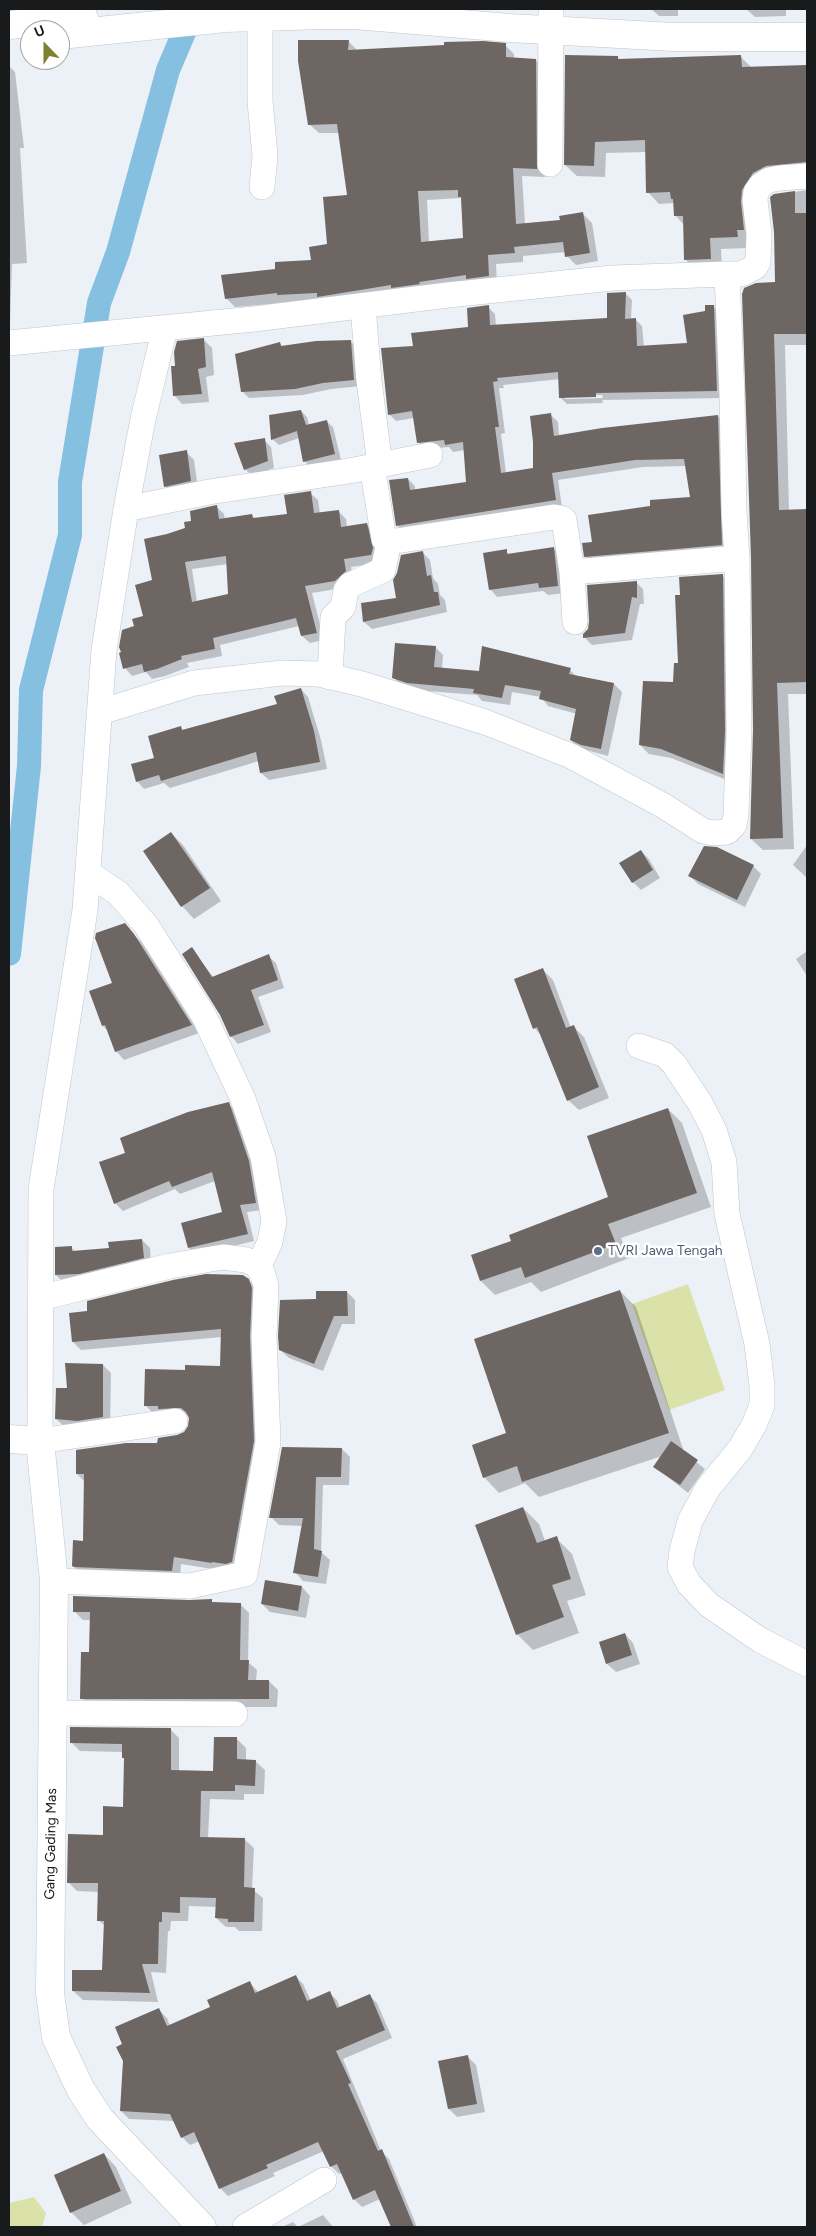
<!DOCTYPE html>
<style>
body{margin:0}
#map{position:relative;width:816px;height:2236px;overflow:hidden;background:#ebf1f7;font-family:Figtree,sans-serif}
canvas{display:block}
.frame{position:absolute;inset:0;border:10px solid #181a1c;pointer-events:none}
.north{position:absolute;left:20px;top:20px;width:50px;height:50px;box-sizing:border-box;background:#fff;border:1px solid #a3a3a4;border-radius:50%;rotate:338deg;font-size:14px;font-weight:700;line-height:20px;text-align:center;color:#181a1c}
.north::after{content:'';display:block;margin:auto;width:18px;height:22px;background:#7c822d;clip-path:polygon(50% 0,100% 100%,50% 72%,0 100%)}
</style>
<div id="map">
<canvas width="816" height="2236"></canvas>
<div class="frame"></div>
<div class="north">U</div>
</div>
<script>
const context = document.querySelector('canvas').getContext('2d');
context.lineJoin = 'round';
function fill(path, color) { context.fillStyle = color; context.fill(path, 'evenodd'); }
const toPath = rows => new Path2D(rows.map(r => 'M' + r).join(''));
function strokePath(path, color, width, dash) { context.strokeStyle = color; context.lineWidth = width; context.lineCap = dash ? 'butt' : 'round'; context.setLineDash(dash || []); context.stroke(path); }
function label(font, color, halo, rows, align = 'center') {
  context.font = font + ' Figtree,sans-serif'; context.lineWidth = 5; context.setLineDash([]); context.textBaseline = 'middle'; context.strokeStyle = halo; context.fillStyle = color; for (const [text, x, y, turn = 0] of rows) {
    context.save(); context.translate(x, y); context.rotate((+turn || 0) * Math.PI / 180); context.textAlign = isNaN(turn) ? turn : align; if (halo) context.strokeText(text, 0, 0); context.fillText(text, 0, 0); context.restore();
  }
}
fill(toPath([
 [688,1284,725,1390,669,1410,632,1304],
 [34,2197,46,2213,42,2227,9,2227,9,2203]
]), '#dbe2a9');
fill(toPath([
 [9,9,63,9,9,15],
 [651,9,678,9,678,16,659,16],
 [746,9,786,9,786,16,755,17],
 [348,41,358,51,505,45,514,54,514,59,536,60,545,69,545,177,522,176,525,224,561,221,583,214,592,223,598,261,576,265,567,256,566,252,523,256,523,262,496,264,497,285,235,307,226,298,277,270,313,261,328,245,348,196,339,133,319,133,309,124],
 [461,198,464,240,429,243,427,200],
 [741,57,752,68,807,66,807,174,773,179,749,248,721,249,722,270,697,271,685,259,684,225,675,215,674,203,659,204,648,192,647,152,606,153,605,177,577,176,565,165,618,58,620,60],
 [9,66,15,72,24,148,20,148,27,263,12,264,10,324],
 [807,190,807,345,785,345,789,511,807,510,807,694,788,694,794,849,763,850,751,839,776,284,775,195],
 [625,293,632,300,631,319,635,319,642,326,644,347,688,344,707,312,713,306,720,313,724,398,602,400,603,403,567,404,560,397,560,379,503,385,504,388,499,388,505,433,501,434,506,473,534,469,551,415,558,422,559,436,718,416,724,423,728,551,592,563,585,556,594,543,651,508,691,498,686,466,643,467,558,480,562,507,405,533,398,526,408,479,415,486,415,491,467,483,465,450,453,452,449,447,425,449,418,442,414,418,396,421,389,414,415,348,469,328,488,307,495,314,496,326,608,319],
 [602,395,603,398,565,399,565,396],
 [204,340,212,348,214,375,206,377,209,402,182,404,174,395],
 [351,342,358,348,361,386,331,389,303,395,249,398,242,391,279,343,283,347],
 [301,411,307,417,309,425,326,421,333,427,341,460,311,467,304,461,299,438,279,445,272,439],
 [264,440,271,447,274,468,252,476,245,469],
 [186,452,194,460,198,489,173,494,165,486],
 [310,493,318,500,320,514,338,511,346,519,347,527,366,524,374,532,379,563,351,567,353,579,342,588,312,593,324,640,310,643,302,636,299,626,220,645,222,656,187,663,189,667,165,676,152,679,146,672,132,676,125,668,135,627,145,617,168,535,186,528,217,507,224,514,225,520,252,516,256,519,288,515],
 [228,564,230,595,197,602,192,569],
 [553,548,561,556,565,593,548,595,543,591,497,597,490,589,506,551,510,555],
 [423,553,430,560,433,578,438,584,440,595,445,600,447,612,372,629,364,622,362,604,397,599],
 [722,575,731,584,732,782,671,758,649,754,640,745,675,683,679,664,681,596],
 [636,582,643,589,644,604,640,604,632,640,592,645,584,637],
 [435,647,443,655,442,669,480,672,570,670,577,677,614,684,622,692,608,756,579,748,571,740,577,714,548,706,541,697,512,692,510,705,482,701,477,695,415,690,401,686,394,678],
 [301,689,308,697,321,740,327,769,269,780,261,773,259,761,170,788,164,783,144,789,137,781,181,728,184,731,278,704],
 [171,833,183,845,221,901,194,919,182,906],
 [807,845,807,878,793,865],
 [641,851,649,859,660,878,641,890,633,882],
 [753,866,761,874,745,907,698,884,690,876],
 [124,924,142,943,199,1033,124,1060,116,1051,109,1032,103,1026],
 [192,949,214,978,268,956,276,963,284,988,258,997,271,1032,238,1044,231,1036],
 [807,951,807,976,796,959],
 [543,970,553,980,571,1028,574,1027,584,1037,609,1098,579,1110,568,1100,542,1036,534,1028],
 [228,1104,236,1111,256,1169,263,1210,247,1212,254,1241,197,1255,189,1248,223,1213,215,1181,180,1194,175,1189,123,1211,115,1203,126,1153],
 [668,1109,682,1123,711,1207,621,1238,629,1258,541,1292,531,1282,495,1295,481,1281,472,1256,513,1242,610,1198],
 [142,1240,150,1248,151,1266,64,1283,56,1275,71,1247,76,1252,110,1249],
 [248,1280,257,1288,261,1450,240,1570,219,1570,181,1564,180,1578,82,1574,73,1566,84,1542,85,1482,77,1474,184,1434,189,1427,189,1415,167,1416,153,1413,145,1405,186,1371,221,1367,222,1337,81,1350,73,1342,89,1313],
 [620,1291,636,1307,683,1449,681,1450,705,1469,688,1493,654,1466,662,1456,539,1497,525,1483,499,1493,484,1477,507,1434],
 [347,1292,355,1300,355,1324,342,1324,323,1371,289,1358,280,1350,317,1300],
 [103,1365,111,1373,110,1425,64,1426,56,1419,69,1390],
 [342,1449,350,1457,349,1485,323,1485,321,1552,330,1560,326,1584,303,1581,295,1572,303,1526,279,1525,271,1517],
 [523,1508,539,1524,545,1541,556,1538,572,1554,586,1595,567,1601,579,1633,533,1650,517,1634],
 [266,1581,302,1587,310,1596,306,1618,270,1612,262,1604],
 [211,1601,214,1603,240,1604,249,1613,248,1662,257,1670,256,1681,269,1681,278,1690,277,1707,90,1707,82,1698,90,1654,91,1620,83,1620,74,1611],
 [625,1634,633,1643,640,1664,616,1672,607,1664,600,1643],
 [170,1729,179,1738,179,1771,214,1772,237,1739,246,1748,246,1761,255,1761,265,1770,264,1794,244,1794,244,1800,210,1799,208,1838,244,1839,254,1848,252,1889,263,1898,262,1931,239,1931,235,1927,226,1927,216,1918,217,1907,189,1906,188,1921,171,1921,170,1931,168,1931,166,1973,151,1972,158,2002,83,2000,73,1991,103,1971,105,1926,98,1920,99,1892,77,1891,68,1882,124,1808,125,1760,123,1752,80,1751,71,1742],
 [295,1976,303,1984,311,2001,329,1993,337,2000,340,2008,369,1995,377,2003,392,2038,343,2059,381,2151,389,2159,417,2227,392,2227,380,2199,362,2207,354,2199,342,2173,339,2174,331,2166,324,2151,273,2173,275,2176,228,2196,220,2188,200,2141,190,2145,182,2137,175,2121,129,2119,121,2111,124,2044,159,2010,167,2018,170,2026,212,2008,250,1983,258,1992],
 [468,2057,476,2065,485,2112,457,2117,449,2109],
 [104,2154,116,2167,132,2203,84,2225,71,2212,55,2176],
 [323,2215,333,2227,282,2227,293,2222,298,2227]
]), '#0003');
strokePath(toPath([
 [9,954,29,766,31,690,70,535,70,482,99,303,118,252,168,70,194,9]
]), '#85c0e1', 24);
fill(toPath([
 [298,40,349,40,348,50,444,45,444,42,483,41,506,43,506,57,536,59,537,169,513,168,516,224,560,220,559,216,583,212,590,253,565,257,563,242,514,247,515,253,488,255,489,276,466,279,466,275,419,282,420,284,391,288,391,285,317,297,317,293,277,295,277,293,225,299,221,275,275,269,275,262,311,260,309,247,327,244,323,197,347,195,337,124,308,125,298,61],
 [458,190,458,197,461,197,463,238,421,242,418,191],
 [565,55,618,56,618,59,741,55,742,67,807,65,807,162,766,166,753,173,742,190,741,202,744,230,737,230,738,237,710,238,711,259,684,260,683,216,674,216,673,199,671,199,670,192,646,193,645,140,595,142,594,166,564,165],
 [795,191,795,213,807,213,807,334,774,334,779,510,807,509,807,682,777,683,783,838,750,839,753,730,751,558,742,294,744,288,756,283,775,282,774,232,770,197,774,194],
 [626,292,625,319,636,318,637,346,687,343,683,315,705,311,705,305,714,305,717,391,596,393,596,397,559,398,558,372,497,378,498,381,493,382,499,427,495,427,501,473,533,468,533,442,530,416,551,413,554,436,602,428,718,415,722,545,584,557,582,543,592,542,588,515,650,506,650,500,690,497,684,459,635,460,552,473,556,500,396,526,389,480,408,478,410,490,466,482,463,442,445,445,444,440,417,443,412,411,388,415,381,348,413,346,411,333,468,327,467,308,489,305,490,325,607,318,607,293],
 [204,338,206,367,198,369,202,394,173,396,171,366,175,366,174,352,177,341],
 [351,340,354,380,323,383,295,389,241,392,235,354,280,342,281,346,316,341],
 [301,410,306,425,327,420,335,454,303,462,297,431,271,440,269,415],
 [265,438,268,461,244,470,234,443],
 [187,450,191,481,164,487,159,455],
 [311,491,314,513,339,510,341,527,367,523,373,548,371,555,344,559,346,571,335,581,305,586,317,633,301,636,296,618,213,638,215,649,181,656,182,659,157,669,144,672,142,664,123,669,119,653,121,652,119,647,122,630,134,626,132,619,143,616,135,585,152,580,144,539,167,534,185,528,184,522,191,521,190,511,212,506,217,505,219,519,252,514,253,518,287,514,284,495],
 [226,556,228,594,192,602,185,562],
 [554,547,558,586,539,588,538,583,489,590,483,553,507,549,507,554],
 [423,551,427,576,431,575,434,592,438,592,440,605,363,622,361,603,396,598,393,580,397,573,401,555],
 [723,574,725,730,723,774,661,749,639,745,643,681,673,682,674,663,678,663,675,595,680,595,679,577],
 [637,581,637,598,632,597,625,633,583,638,583,634,588,629,589,621,587,585],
 [395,643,436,646,434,667,479,671,482,646,571,668,569,674,614,683,601,749,581,745,570,740,576,709,539,699,541,691,505,685,502,698,473,693,474,689,407,683,392,678],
 [301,688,314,731,320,762,260,773,256,752,161,781,159,775,136,782,131,764,154,758,148,736,181,726,182,730,277,704,274,696],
 [171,832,210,888,181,907,143,851],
 [704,846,717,847,754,865,737,900,688,876],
 [641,850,653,870,632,883,619,863],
 [125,923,134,934,192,1025,115,1052,105,1025,102,1026,89,991,112,983,95,938,96,933],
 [192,947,212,977,269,954,278,980,251,990,264,1025,230,1037,220,1015,182,954],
 [543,968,566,1028,574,1025,599,1087,567,1101,537,1027,533,1029,514,979],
 [229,1102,249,1161,256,1203,240,1205,248,1234,188,1248,181,1223,222,1212,212,1172,172,1187,169,1181,114,1204,99,1162,125,1153,120,1138,188,1112],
 [668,1108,697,1193,608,1224,616,1244,525,1278,521,1267,480,1281,471,1255,511,1241,509,1235,608,1197,587,1136],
 [142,1239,144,1258,79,1274,55,1275,55,1247,72,1246,72,1251,109,1248,108,1242],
 [206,1274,243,1275,249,1279,252,1288,250,1337,254,1441,232,1562,226,1564,212,1562,212,1563,174,1557,172,1571,74,1567,72,1566,73,1540,83,1541,84,1474,76,1474,76,1450,126,1443,157,1443,158,1438,177,1435,184,1432,188,1426,189,1418,186,1412,181,1408,158,1409,158,1406,144,1406,145,1369,185,1370,185,1365,220,1366,221,1329,72,1342,69,1313,87,1311,87,1301,173,1280],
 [620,1290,669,1433,522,1482,517,1466,483,1478,472,1445,506,1433,474,1339],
 [316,1291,347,1291,348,1316,334,1316,314,1364,279,1350,278,1336,280,1300,316,1299],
 [65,1363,103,1364,103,1417,77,1421,55,1419,56,1388,67,1388],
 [671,1441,698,1460,680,1485,653,1467],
 [282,1447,342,1448,341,1477,316,1477,314,1549,322,1551,318,1577,293,1573,303,1518,269,1518],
 [523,1507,537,1543,557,1536,571,1579,552,1585,564,1617,516,1635,475,1525],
 [265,1580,302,1586,298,1611,261,1604],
 [73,1596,189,1600,212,1599,212,1602,241,1603,240,1660,249,1660,248,1680,269,1680,269,1699,80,1699,81,1652,89,1652,90,1612,73,1612],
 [625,1633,632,1655,606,1664,599,1642],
 [70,1727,171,1728,171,1770,213,1771,214,1737,237,1737,237,1759,256,1760,255,1786,235,1785,235,1791,201,1791,200,1837,245,1838,244,1887,255,1888,254,1922,228,1922,228,1919,215,1918,216,1898,180,1897,180,1913,162,1912,162,1922,159,1922,158,1964,142,1964,150,1993,72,1991,72,1970,102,1970,104,1921,97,1921,98,1883,67,1883,68,1834,103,1835,103,1806,123,1807,124,1758,122,1758,122,1744,70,1743],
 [296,1975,307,2001,330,1991,337,2008,370,1994,385,2030,336,2051,351,2083,348,2084,378,2151,382,2149,414,2227,391,2227,375,2190,353,2200,337,2164,330,2167,318,2142,266,2165,268,2168,219,2189,194,2132,181,2138,170,2114,120,2111,123,2061,116,2047,122,2044,115,2027,159,2008,167,2026,210,2007,207,2000,250,1981,255,1993],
 [468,2055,477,2104,448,2109,438,2061],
 [104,2153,121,2191,70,2213,54,2175]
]), '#6d6662');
const street = toPath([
 [550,164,551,14],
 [262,187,265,156,260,101,260,17,262,9],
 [727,274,741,274,755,267,758,262,759,234,755,200,756,192,761,185,769,180,780,178,807,176],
 [363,306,369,381,380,465],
 [165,328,143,419,126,509,104,650,85,910,41,1189,40,1441,175,1421],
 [9,343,254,319,448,295,613,278,727,274,732,395,734,512,737,558,739,730,736,815,734,825,727,832,714,833,703,831,664,806,571,756,485,722,362,684,319,674,282,673,194,683,100,712],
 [372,466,384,539,389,542,554,517,561,518,564,520,572,572,575,622],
 [126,509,209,492,349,471,430,455],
 [572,572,737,558],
 [330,677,333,617,343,607,346,590,350,585,383,570,389,542],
 [88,873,118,893,146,925,204,1016,243,1099,263,1157,274,1221,270,1242,258,1267],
 [639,1046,665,1055,674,1064,700,1103,714,1130,724,1162,727,1214,757,1344,762,1386,762,1405,754,1425,740,1449,708,1488,690,1521,682,1551,680,1567,689,1584,709,1605,760,1640,807,1664],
 [40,1298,170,1266,223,1257,246,1260,255,1264,262,1272,266,1286,264,1336,268,1442,245,1574,190,1586,54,1581],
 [53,1713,235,1714],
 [245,2227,324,2180]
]);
const secondary = toPath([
 [9,25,84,18],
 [60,35,225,18,325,15,355,15,509,28,674,37,807,37],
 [9,1439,40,1441,54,1581,50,1993,56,2037,81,2090,100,2119,202,2227]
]);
strokePath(street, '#bfc5cc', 26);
strokePath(secondary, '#bfc5cc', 29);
strokePath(street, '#fff', 25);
strokePath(secondary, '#fff', 28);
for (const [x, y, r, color] of [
 [598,1251,5,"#5c6f8a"]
]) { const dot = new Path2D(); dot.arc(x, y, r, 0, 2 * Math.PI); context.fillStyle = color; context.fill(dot); strokePath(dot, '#fff', 2); }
label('14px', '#4e5e75', '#fff', [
 ["TVRI Jawa Tengah",608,1251]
], 'left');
label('14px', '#181a1c', '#fff', [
 ["Gang Gading Mas",51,1844,-89]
]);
</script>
